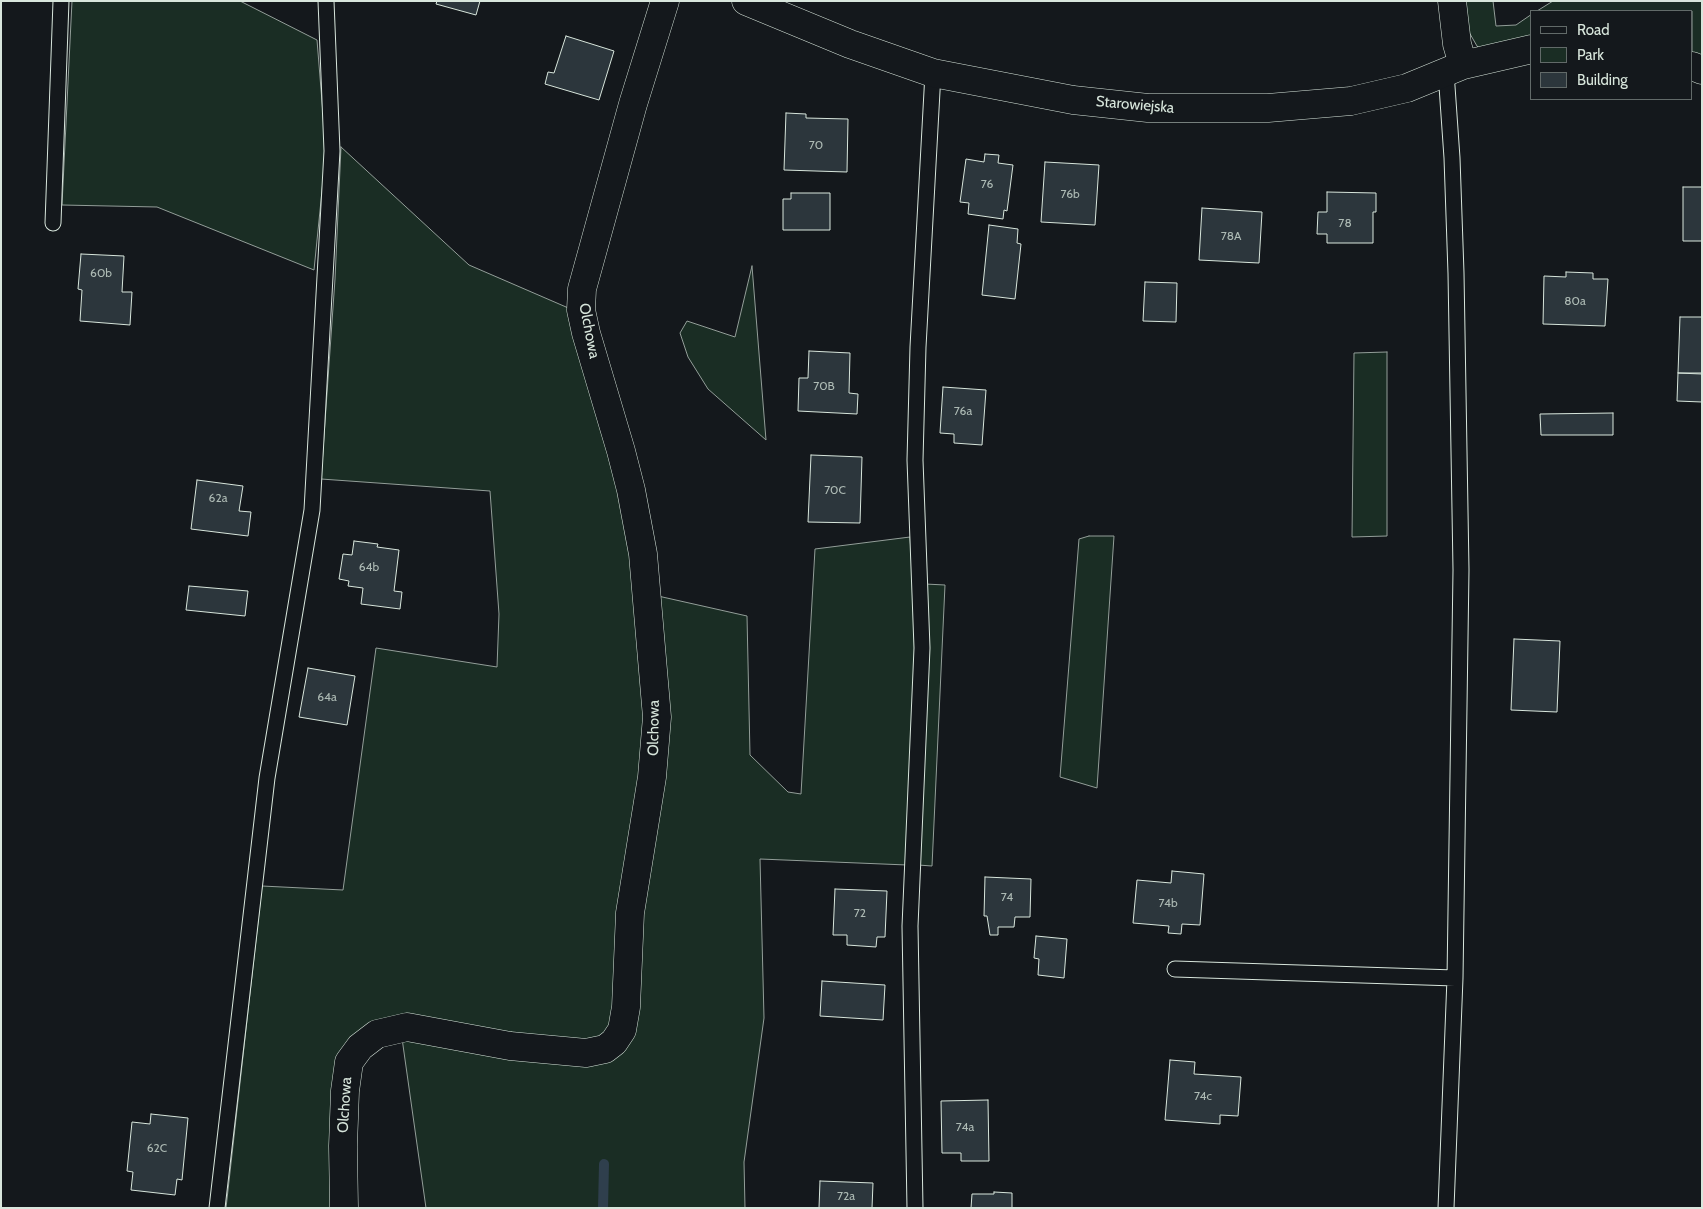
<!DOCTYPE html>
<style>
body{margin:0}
#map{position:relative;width:1703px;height:1209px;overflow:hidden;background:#14181c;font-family:Cabin,sans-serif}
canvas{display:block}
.frame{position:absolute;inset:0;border:2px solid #d8e6dc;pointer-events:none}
.legend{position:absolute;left:1530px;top:10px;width:162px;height:90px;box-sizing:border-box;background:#14181c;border:1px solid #626a69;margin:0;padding:6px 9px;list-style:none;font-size:15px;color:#d8e6dc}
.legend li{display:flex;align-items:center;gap:10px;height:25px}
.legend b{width:25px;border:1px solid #626a69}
</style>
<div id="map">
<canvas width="1703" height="1209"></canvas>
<div class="frame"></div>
<ul class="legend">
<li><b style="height:6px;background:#14181c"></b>Road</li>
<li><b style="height:14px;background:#1a2d24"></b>Park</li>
<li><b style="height:14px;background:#2c363c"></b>Building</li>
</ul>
</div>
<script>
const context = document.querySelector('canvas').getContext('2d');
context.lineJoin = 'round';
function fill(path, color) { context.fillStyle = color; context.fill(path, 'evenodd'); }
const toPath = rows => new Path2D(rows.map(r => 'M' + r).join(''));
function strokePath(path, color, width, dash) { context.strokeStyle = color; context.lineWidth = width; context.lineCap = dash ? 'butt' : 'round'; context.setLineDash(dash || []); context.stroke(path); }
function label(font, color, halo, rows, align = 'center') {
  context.font = font + ' Cabin,sans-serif'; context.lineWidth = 4; context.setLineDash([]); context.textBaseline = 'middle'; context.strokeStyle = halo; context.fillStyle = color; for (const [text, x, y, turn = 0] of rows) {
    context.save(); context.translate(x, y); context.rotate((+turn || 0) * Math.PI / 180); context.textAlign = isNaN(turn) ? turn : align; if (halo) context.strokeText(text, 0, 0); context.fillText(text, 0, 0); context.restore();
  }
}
const green = toPath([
 [72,1,240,1,317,40,326,151,314,270,157,207,62,205,72,1],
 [1464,1,1493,1,1496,26,1516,25,1532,14,1532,41,1486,54,1477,46,1466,27,1464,1],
 [1553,1,1702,1,1702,62,1692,58,1692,11,1537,11,1553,1],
 [341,147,469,265,573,310,658,596,747,616,750,755,788,792,801,794,815,549,910,537,917,649,907,865,760,859,764,1018,744,1162,745,1208,426,1208,399,1017,367,1025,336,1208,226,1208,262,886,343,890,376,648,497,667,499,614,490,491,321,479,335,279,341,147],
 [752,266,766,440,708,389,688,357,680,333,687,321,735,337,752,266],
 [1387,352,1387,536,1352,537,1354,353,1387,352],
 [1089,536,1114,536,1097,788,1060,777,1079,539,1089,536],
 [925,584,945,585,932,866,918,865,925,584]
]);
fill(green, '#1a2d24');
strokePath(green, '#939e99', 1);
strokePath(toPath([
 [603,1208,604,1164]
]), '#2f3f4d', 10);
const building = toPath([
 [437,1,480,1,476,15,436,4,437,1],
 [566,36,614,51,599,100,545,84,548,72,554,73,566,36],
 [786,113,806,114,806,118,848,119,847,172,784,170,786,113],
 [985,154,999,155,998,163,1013,165,1007,211,1004,210,1003,219,968,214,969,203,960,202,966,159,984,162,985,154],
 [1045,162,1099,165,1095,225,1041,222,1045,162],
 [1683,187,1702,187,1702,241,1683,241,1683,187],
 [1327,192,1376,193,1376,212,1373,212,1373,243,1327,243,1327,234,1317,234,1318,212,1327,212,1327,192],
 [791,193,830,193,830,230,783,230,783,199,791,199,791,193],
 [1202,208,1262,212,1259,263,1199,260,1202,208],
 [989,225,1018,229,1017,243,1021,244,1015,299,982,295,989,225],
 [81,254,124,256,122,292,132,292,130,325,80,321,82,290,78,289,81,254],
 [1566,272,1593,273,1593,279,1608,279,1605,326,1543,324,1544,276,1566,277,1566,272],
 [1145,282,1177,283,1176,322,1143,321,1145,282],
 [1680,317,1702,317,1702,374,1678,373,1680,317],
 [809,351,850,353,849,393,858,394,857,414,798,411,799,378,808,378,809,351],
 [1678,373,1702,373,1702,402,1677,401,1678,373],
 [943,387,986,390,982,445,954,443,954,434,940,433,943,387],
 [1613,413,1613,435,1541,435,1540,414,1613,413],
 [811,455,862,457,860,523,808,522,811,455],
 [197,480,243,486,239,511,251,512,248,536,191,529,197,480],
 [354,541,378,544,377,547,399,550,394,591,402,592,400,609,361,604,363,588,348,586,349,581,339,579,343,554,352,555,354,541],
 [189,586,248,591,245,616,186,610,189,586],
 [1514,639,1560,641,1557,712,1511,710,1514,639],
 [308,668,355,676,347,725,299,717,308,668],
 [1172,871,1204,874,1200,925,1182,924,1181,934,1168,933,1169,926,1133,923,1137,880,1171,883,1172,871],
 [985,877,1031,879,1030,917,1015,917,1014,927,998,927,998,935,990,935,987,916,984,916,985,877],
 [835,889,887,891,885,937,877,937,876,947,847,945,847,935,833,935,835,889],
 [1036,936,1067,939,1064,978,1038,975,1039,959,1034,958,1036,936],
 [822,981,885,985,883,1020,820,1016,822,981],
 [1170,1060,1195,1062,1194,1074,1241,1077,1238,1116,1220,1115,1220,1124,1165,1120,1170,1060],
 [988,1100,989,1161,961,1161,961,1153,942,1153,941,1101,988,1100],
 [151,1114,188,1118,182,1180,177,1179,175,1195,131,1190,133,1172,127,1171,132,1122,150,1124,151,1114],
 [820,1181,873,1183,872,1208,819,1208,820,1181],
 [994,1192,1012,1193,1012,1208,971,1208,972,1194,994,1194,994,1192]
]);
fill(building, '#2c363c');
strokePath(building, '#d8e6dc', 1);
const service = toPath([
 [53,223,61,1],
 [1175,969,1455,978],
 [217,1208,267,778,312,510,332,151,326,1],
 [915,1208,910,926,922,648,915,460,918,347,933,73],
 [1446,1208,1455,978,1461,570,1456,273,1452,158,1446,72]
]);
const minor = toPath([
 [746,1,850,44,933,73,1073,100,1148,108,1268,108,1351,101,1407,88,1463,65,1532,49],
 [1452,1,1457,44,1463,65],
 [1692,66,1702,70],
 [344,1208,343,1146,345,1091,349,1062,360,1047,377,1034,407,1027,510,1046,586,1053,605,1049,614,1042,622,1030,626,1007,630,913,652,777,657,717,643,554,631,490,621,451,586,333,581,310,582,289,633,104,665,1]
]);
strokePath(service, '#d8e6dc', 17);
strokePath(minor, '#d8e6dc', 29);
strokePath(service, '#14181c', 15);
strokePath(minor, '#14181c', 28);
label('12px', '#adbab4', null, [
 ["70",816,145],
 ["76",987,184],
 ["76b",1070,194],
 ["78",1345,223],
 ["78A",1231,236],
 ["60b",101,273],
 ["80a",1575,301],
 ["70B",824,386],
 ["76a",963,411],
 ["70C",835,490],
 ["62a",218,498],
 ["64b",369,567],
 ["64a",327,697],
 ["74",1007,897],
 ["74b",1168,903],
 ["72",860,913],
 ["74c",1203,1096],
 ["74a",965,1127],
 ["62C",157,1148],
 ["72a",846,1196]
]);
label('15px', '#d8e6dc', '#14181c', [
 ["Starowiejska",1135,105,5],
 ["Olchowa",589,331,79],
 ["Olchowa",654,728,-89],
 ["Olchowa",345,1105,-86]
]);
</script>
